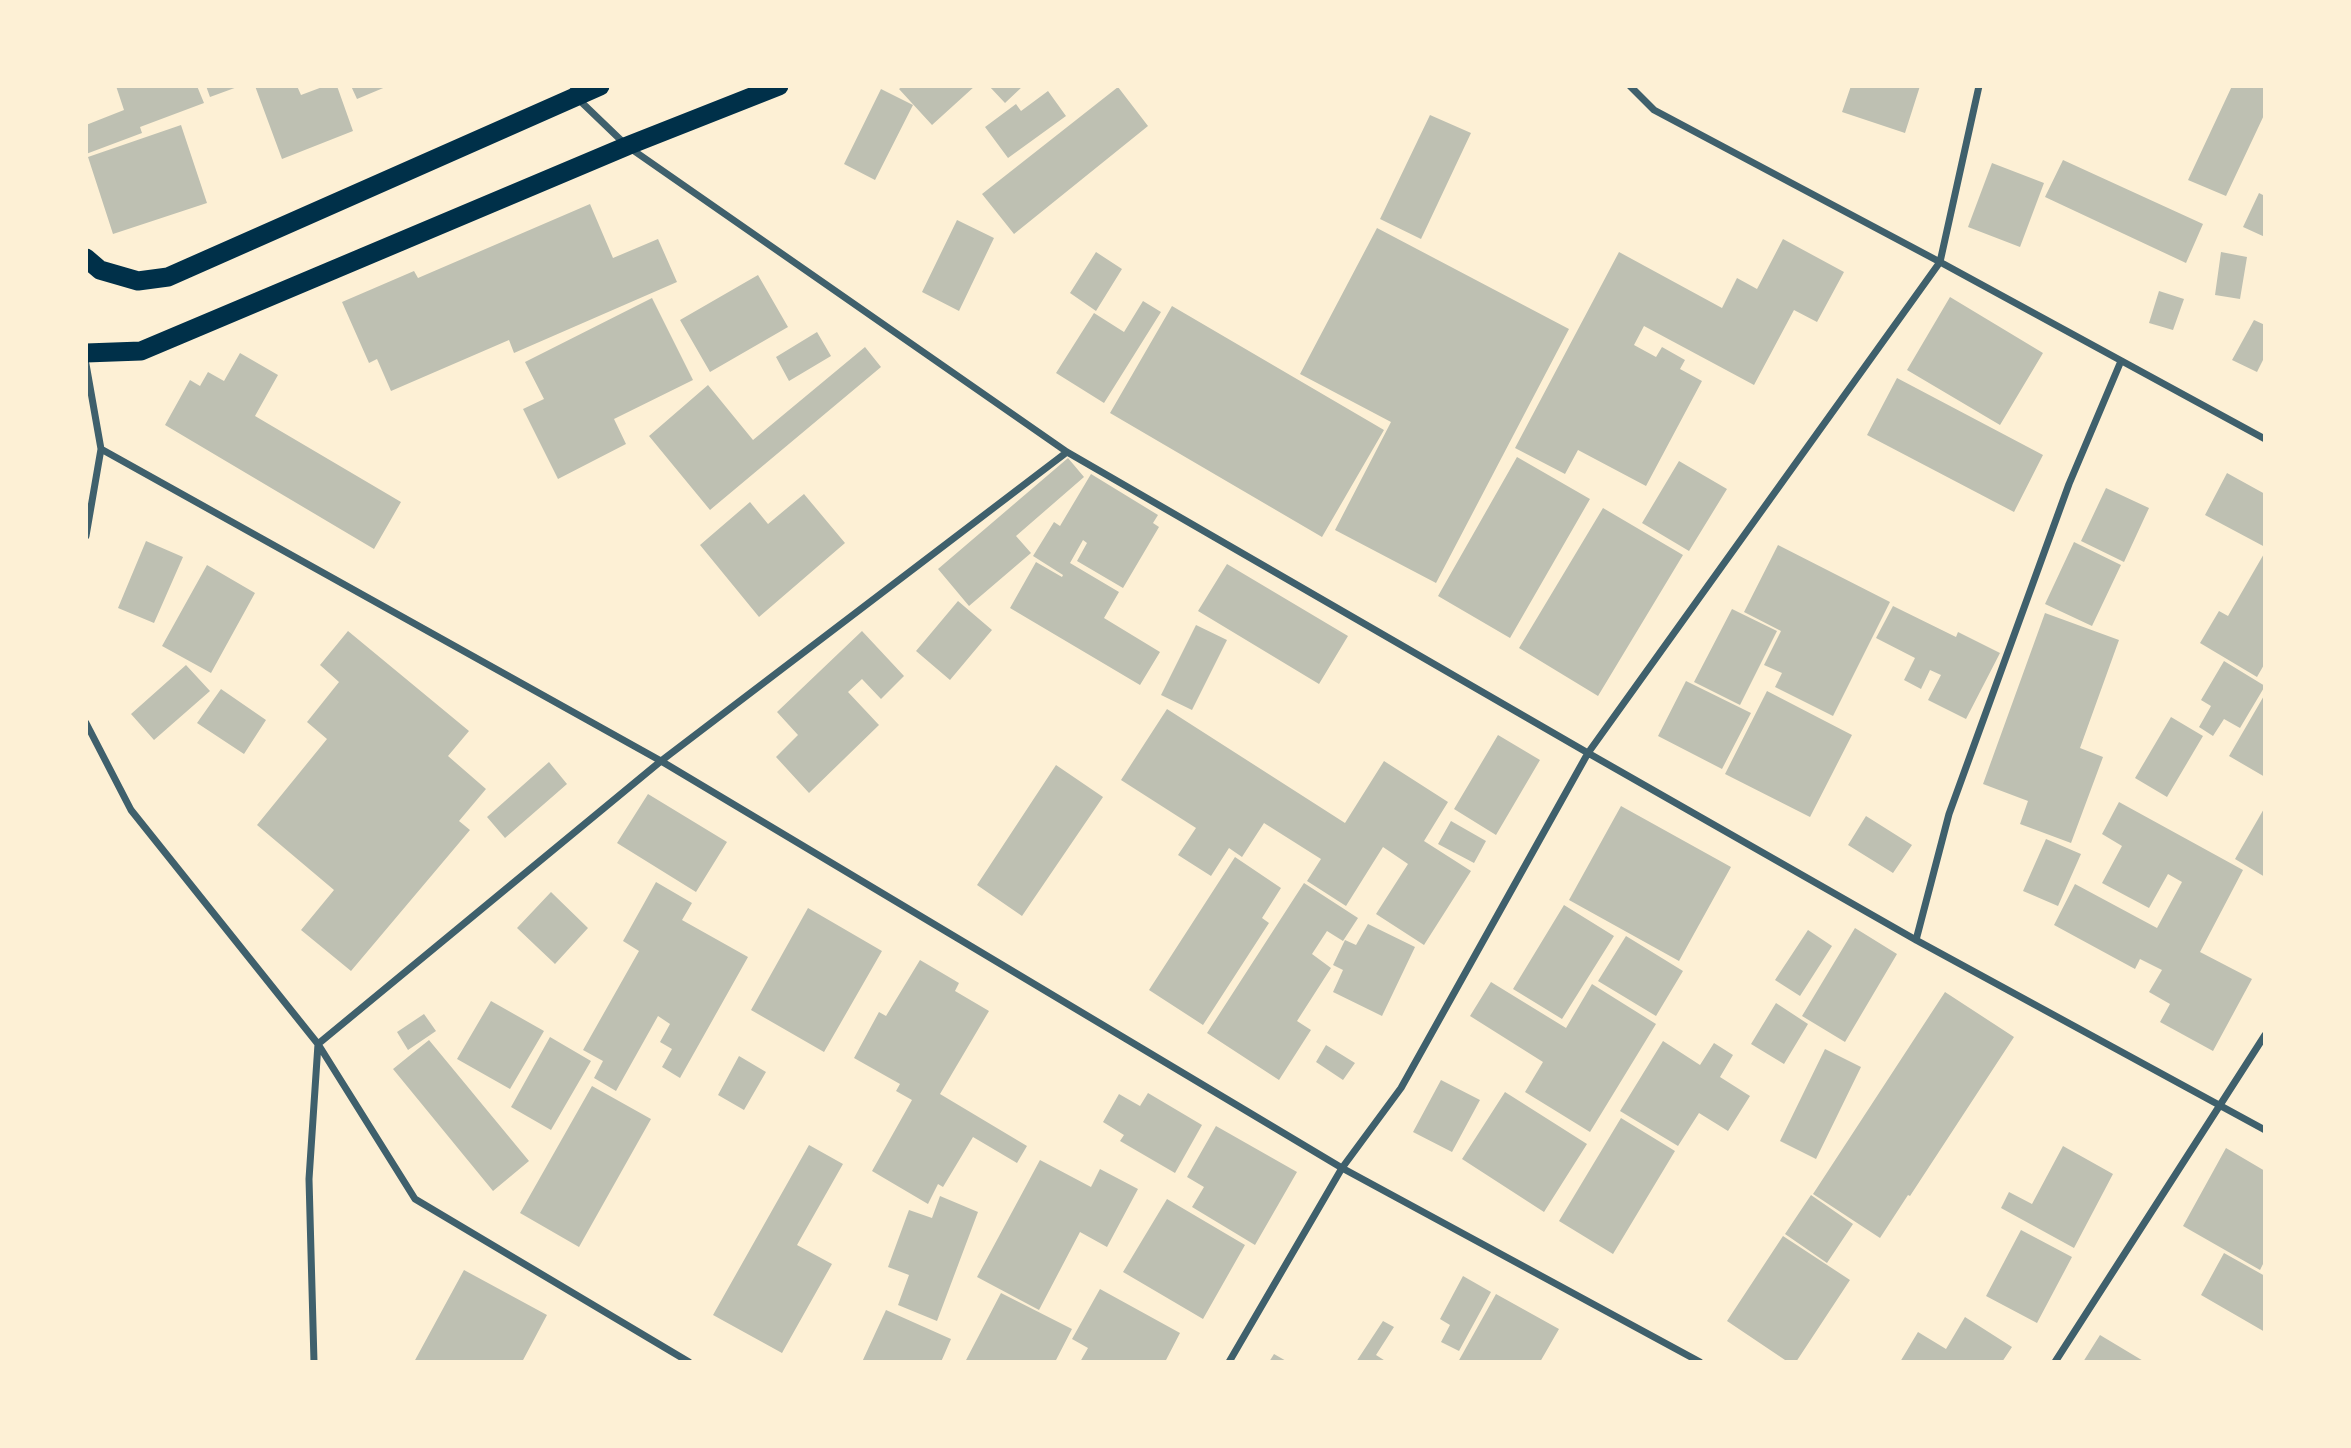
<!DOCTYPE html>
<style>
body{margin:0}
#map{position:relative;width:2351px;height:1448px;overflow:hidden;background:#fdf0d5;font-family:Barlow,sans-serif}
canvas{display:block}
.frame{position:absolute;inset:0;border:88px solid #fdf0d5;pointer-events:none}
</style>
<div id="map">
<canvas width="2351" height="1448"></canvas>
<div class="frame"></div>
</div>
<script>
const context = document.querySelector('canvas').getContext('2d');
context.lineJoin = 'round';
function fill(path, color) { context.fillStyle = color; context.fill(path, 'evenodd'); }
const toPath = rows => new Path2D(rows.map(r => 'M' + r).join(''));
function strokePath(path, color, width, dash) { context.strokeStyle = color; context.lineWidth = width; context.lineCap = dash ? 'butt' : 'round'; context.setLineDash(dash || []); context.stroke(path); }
fill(toPath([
 [116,86,197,86,204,103,140,127,142,133,86,154,86,125,124,110],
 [206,86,240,86,210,97],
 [255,86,297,86,301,95,325,86,337,86,353,131,282,159],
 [351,86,388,86,357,99],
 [903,86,975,86,932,125,899,89],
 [989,86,1023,86,1005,103],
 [1851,86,1920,86,1905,133,1842,112],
 [2232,86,2265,86,2265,113,2226,196,2188,180],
 [1118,87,1148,126,1014,234,982,194],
 [881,89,913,105,875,180,844,164],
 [1048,91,1066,116,1008,158,985,127,1016,104,1021,111],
 [1430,115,1471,133,1421,239,1380,219],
 [181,125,207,203,113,234,88,157],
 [2063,160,2203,224,2186,263,2045,197],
 [1992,163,2044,183,2020,247,1968,227],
 [2259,193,2265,196,2265,237,2243,227],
 [590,204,613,258,658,239,677,282,514,353,509,340,391,391,377,359,369,363,342,302,414,271,418,278],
 [957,220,994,238,959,311,922,292],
 [1377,228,1569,329,1436,583,1335,530,1391,422,1300,374],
 [1783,239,1844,272,1817,322,1794,310,1754,385,1644,326,1634,345,1656,357,1662,347,1685,360,1680,369,1702,381,1646,486,1578,450,1565,474,1515,448,1619,252,1722,308,1737,278,1757,289],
 [1096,252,1122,269,1096,311,1070,293],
 [2221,252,2247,257,2240,299,2215,295],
 [758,275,788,327,710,372,680,320],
 [2159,291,2184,299,2173,330,2149,323],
 [1950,297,2043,353,2000,425,1907,370],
 [652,298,693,380,614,419,626,444,558,479,523,409,544,399,525,362],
 [1143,301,1161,312,1104,403,1056,373,1094,313,1124,332],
 [1172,306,1384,430,1322,537,1110,413],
 [2254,320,2265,325,2265,356,2257,372,2232,360],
 [817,332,831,356,789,381,776,357],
 [865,347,881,367,710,510,649,436,708,385,753,440],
 [240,353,278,375,255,416,401,502,374,549,165,425,190,380,200,386,208,372,224,381],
 [1897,378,2043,455,2014,512,1867,435],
 [1517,457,1590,499,1510,638,1438,596],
 [1068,458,1084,477,1016,536,1031,553,969,606,938,569],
 [1679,461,1727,489,1689,551,1642,523],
 [2227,473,2265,494,2265,547,2205,515],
 [1091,474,1158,515,1153,523,1159,527,1123,588,1077,561,1087,543,1083,540,1070,563,1119,592,1104,618,1160,652,1140,685,1010,608,1036,562,1062,577,1063,575,1033,556,1054,522,1060,526],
 [2106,488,2149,508,2124,562,2081,541],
 [804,494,845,543,759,617,700,545,750,502,768,524],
 [1603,508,1683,555,1598,696,1519,648],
 [146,541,183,557,154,623,118,608],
 [2074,542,2121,565,2092,626,2045,604],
 [1778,545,1890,602,1833,716,1775,687,1782,673,1764,665,1781,631,1744,612],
 [2265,552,2265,663,2257,677,2200,643,2219,611,2228,616],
 [1227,564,1348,636,1319,684,1198,611],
 [207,565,255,593,211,673,162,646],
 [958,601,992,630,950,680,916,651],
 [1893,606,1956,637,1958,632,2000,653,1966,719,1928,700,1941,675,1930,670,1921,689,1904,680,1915,658,1876,638],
 [1732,609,1777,631,1740,705,1694,682],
 [2045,613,2119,640,2080,748,2103,757,2071,843,2020,824,2028,801,1983,784],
 [1196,625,1227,640,1192,710,1161,695],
 [348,631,469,731,448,756,486,789,459,821,470,830,351,971,301,930,334,890,257,825,327,739,307,722,339,682,320,665],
 [862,631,904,676,881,699,862,679,848,692,879,725,809,793,776,757,798,735,777,712],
 [2224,661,2265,686,2240,728,2224,719,2213,736,2199,727,2211,706,2201,700],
 [186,665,210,691,154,740,131,714],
 [1686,681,1751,713,1722,769,1658,736],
 [221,689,266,720,244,754,197,723],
 [1767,691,1852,735,1810,817,1725,774],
 [2265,694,2265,777,2229,756],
 [1167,709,1345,823,1384,761,1448,802,1424,841,1471,871,1424,945,1376,914,1408,864,1383,847,1346,906,1307,881,1321,859,1264,823,1242,857,1229,848,1211,876,1178,855,1196,828,1121,780],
 [2171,717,2203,736,2167,797,2135,778],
 [1498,735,1540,760,1496,835,1454,809],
 [549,762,567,784,505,838,487,817],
 [1056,765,1103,797,1022,916,977,885],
 [648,794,727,842,696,892,617,843],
 [2119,802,2243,870,2200,952,2252,979,2213,1051,2160,1022,2170,1004,2149,992,2162,970,2140,959,2135,969,2054,925,2075,884,2157,928,2182,882,2168,874,2149,908,2102,883,2122,846,2102,834],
 [1621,806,1731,867,1679,961,1569,900],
 [2265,807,2265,877,2235,859],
 [1866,816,1912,845,1893,873,1848,845],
 [1451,821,1486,841,1474,863,1438,844],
 [2046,839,2081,854,2058,906,2023,891],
 [1235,857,1281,888,1262,918,1269,923,1203,1025,1149,990],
 [656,882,692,903,682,920,748,957,680,1078,662,1067,672,1049,660,1042,670,1024,658,1016,616,1091,594,1078,603,1061,583,1050,639,951,623,941],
 [1304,883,1358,918,1343,941,1327,931,1312,954,1331,968,1297,1021,1311,1030,1279,1080,1207,1033],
 [551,892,588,928,555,964,517,928],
 [1564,905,1614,936,1562,1019,1513,989],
 [808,908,882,951,824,1052,751,1010],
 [1368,924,1415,947,1382,1016,1333,992,1343,970,1333,965,1345,940,1356,945],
 [1855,928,1897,954,1845,1042,1802,1016],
 [1808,930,1832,946,1800,996,1775,980],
 [1626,936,1683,971,1656,1016,1598,981],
 [920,960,959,983,955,991,989,1011,940,1094,1027,1146,1017,1163,973,1137,943,1187,938,1184,928,1204,872,1171,912,1100,896,1091,900,1084,854,1058,879,1012,886,1016],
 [1491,982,1566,1028,1592,984,1656,1024,1590,1132,1525,1092,1543,1062,1470,1016],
 [1945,992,2014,1037,1910,1196,1908,1195,1880,1238,1813,1194],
 [491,1001,544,1031,510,1089,457,1059],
 [1776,1003,1808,1024,1784,1064,1751,1044],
 [424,1014,436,1031,408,1050,397,1032],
 [550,1037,591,1061,551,1130,511,1107],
 [429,1040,529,1161,493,1191,393,1069],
 [1663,1041,1700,1065,1714,1043,1733,1055,1720,1077,1750,1096,1728,1131,1699,1113,1678,1146,1620,1111],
 [1326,1045,1355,1063,1343,1080,1316,1062],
 [1825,1049,1861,1067,1816,1159,1780,1141],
 [739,1056,766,1072,744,1110,718,1095],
 [1441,1080,1480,1100,1452,1152,1413,1132],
 [592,1086,651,1119,579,1247,520,1213],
 [1505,1092,1587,1144,1544,1212,1462,1159],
 [1148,1093,1202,1125,1175,1173,1120,1141,1124,1135,1103,1122,1119,1094,1140,1106],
 [1621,1118,1675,1151,1613,1254,1559,1221],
 [1216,1126,1297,1172,1255,1245,1192,1207,1204,1187,1187,1177],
 [809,1145,843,1164,797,1245,832,1264,782,1353,713,1315],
 [2063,1146,2113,1174,2074,1248,2001,1208,2009,1192,2032,1204],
 [2226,1148,2265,1171,2265,1260,2260,1270,2183,1226],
 [1040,1160,1091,1187,1100,1169,1138,1189,1107,1247,1080,1232,1039,1310,977,1277],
 [1811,1195,1853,1224,1827,1263,1785,1234],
 [940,1196,978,1212,937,1321,898,1305,909,1275,888,1267,909,1210,932,1218],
 [1167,1199,1245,1245,1203,1319,1123,1272],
 [2021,1230,2072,1257,2037,1323,1986,1296],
 [1783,1236,1850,1280,1796,1362,1788,1362,1727,1321],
 [2224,1253,2265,1276,2265,1332,2201,1295],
 [464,1270,547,1315,522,1362,414,1362],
 [1463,1276,1491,1292,1459,1351,1441,1342,1450,1325,1440,1319],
 [1100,1289,1180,1333,1165,1362,1080,1362,1088,1348,1072,1339],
 [1001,1293,1072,1329,1055,1362,965,1362],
 [1496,1294,1559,1329,1540,1362,1458,1362],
 [886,1310,951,1339,941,1362,862,1362],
 [1965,1317,2012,1347,2002,1362,1900,1362,1918,1332,1946,1349],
 [1383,1321,1394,1327,1376,1355,1387,1362,1356,1362],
 [2100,1335,2145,1362,2083,1362],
 [1274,1354,1288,1362,1269,1362]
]), '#bec0b2');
strokePath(toPath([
 [573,86,575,96,627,146,1067,452,1588,753,1916,940,2265,1130],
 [1630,86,1654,110,1940,262,2265,439],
 [86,364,101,449,661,761,1342,1168,1700,1362],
 [86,536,101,449],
 [86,723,131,810,318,1044,415,1199,689,1362],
 [1916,940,1949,814,2069,484,2121,361],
 [314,1362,309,1179,318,1044,661,761,1067,452],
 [1229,1362,1342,1168,1401,1088,1588,753,1940,262,1979,86],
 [2055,1362,2265,1035]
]), '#3f606c', 7);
strokePath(toPath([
 [86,258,100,270,138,281,168,277,600,86],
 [86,353,141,351,627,146,779,86]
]), '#003049', 19);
</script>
